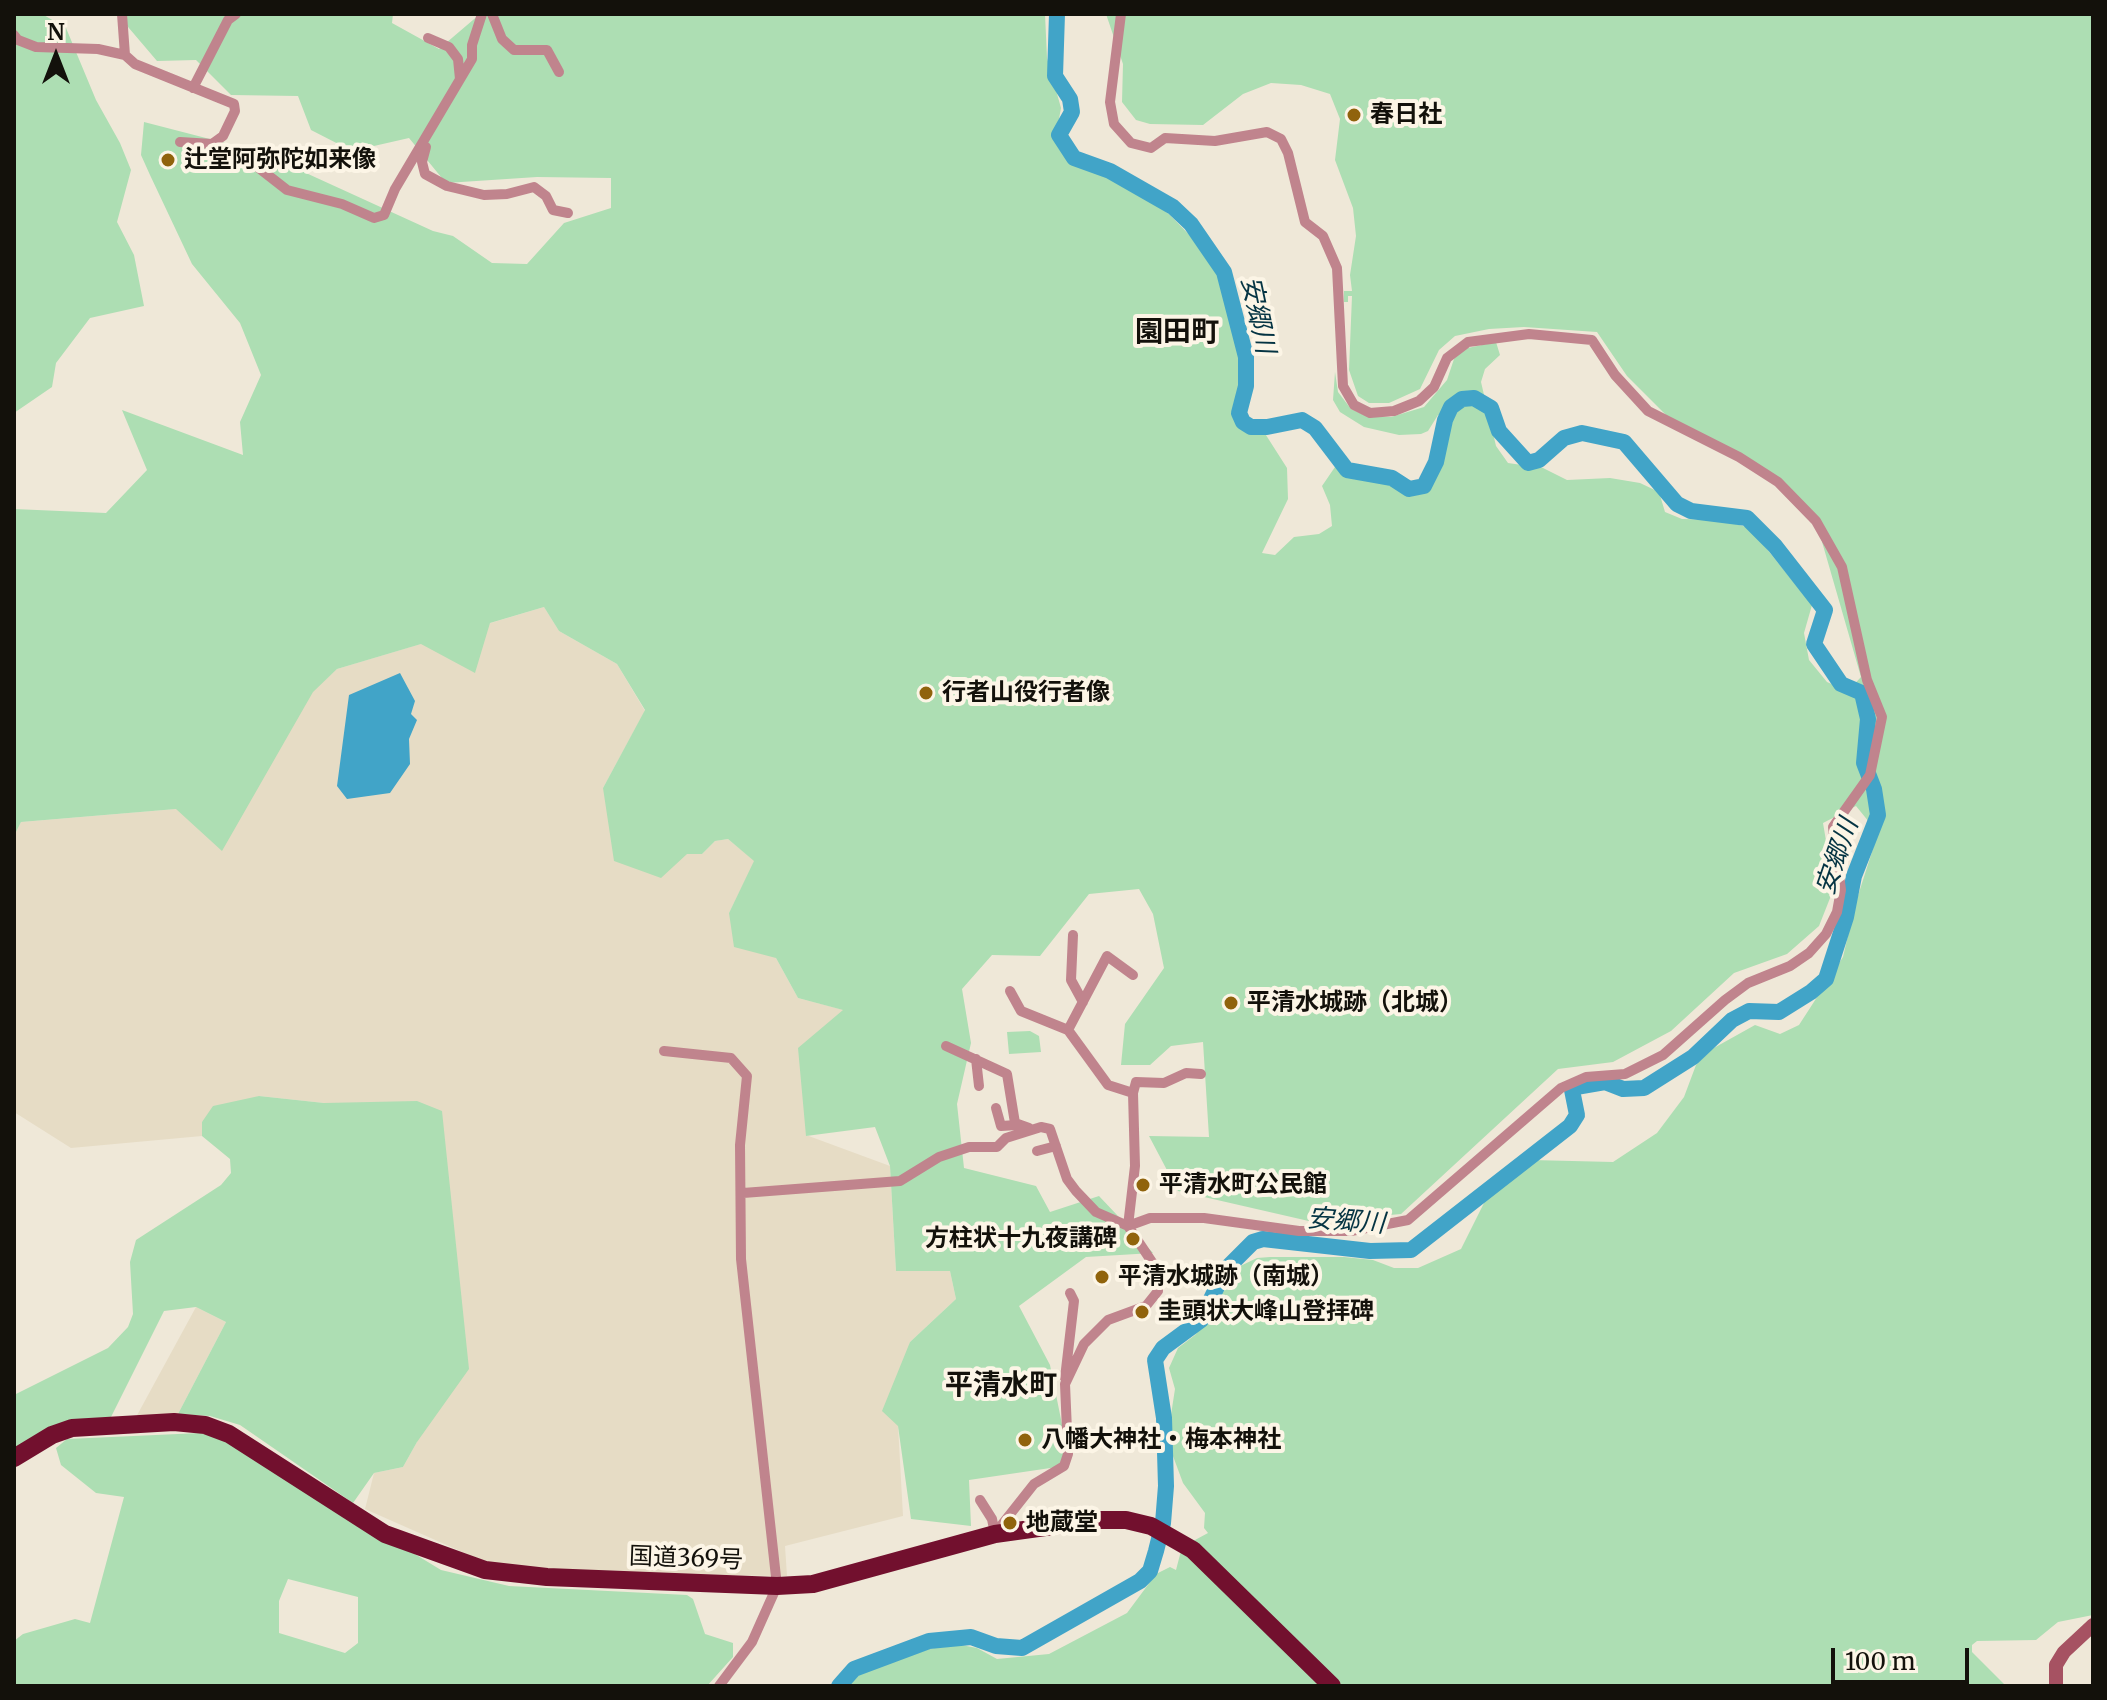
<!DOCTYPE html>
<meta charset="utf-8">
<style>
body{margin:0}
#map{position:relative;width:2107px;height:1700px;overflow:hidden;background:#efe8d8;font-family:Merriweather,serif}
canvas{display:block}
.frame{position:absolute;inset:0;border:16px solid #13110b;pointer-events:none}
.north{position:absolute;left:16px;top:16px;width:80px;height:80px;-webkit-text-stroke:6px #fcf5e6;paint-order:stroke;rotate:0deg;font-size:22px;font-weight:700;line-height:32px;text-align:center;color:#13110b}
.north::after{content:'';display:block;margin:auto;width:28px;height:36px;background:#13110b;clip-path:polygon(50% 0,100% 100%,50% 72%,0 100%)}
.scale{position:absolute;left:1831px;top:1648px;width:138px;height:36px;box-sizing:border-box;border:4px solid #13110b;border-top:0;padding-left:10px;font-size:24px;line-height:28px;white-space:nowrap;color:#13110b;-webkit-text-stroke:6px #fcf5e6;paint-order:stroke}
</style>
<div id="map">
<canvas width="2107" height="1700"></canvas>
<div class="frame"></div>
<div class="north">N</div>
<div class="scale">100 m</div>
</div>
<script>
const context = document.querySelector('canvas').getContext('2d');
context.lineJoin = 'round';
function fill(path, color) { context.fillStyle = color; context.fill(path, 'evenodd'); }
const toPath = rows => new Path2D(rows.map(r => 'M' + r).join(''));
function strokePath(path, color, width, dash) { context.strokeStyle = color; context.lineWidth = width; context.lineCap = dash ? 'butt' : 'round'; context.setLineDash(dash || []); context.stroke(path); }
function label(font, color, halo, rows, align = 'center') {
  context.font = font + ' Merriweather,"Noto Sans JP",serif'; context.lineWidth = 8; context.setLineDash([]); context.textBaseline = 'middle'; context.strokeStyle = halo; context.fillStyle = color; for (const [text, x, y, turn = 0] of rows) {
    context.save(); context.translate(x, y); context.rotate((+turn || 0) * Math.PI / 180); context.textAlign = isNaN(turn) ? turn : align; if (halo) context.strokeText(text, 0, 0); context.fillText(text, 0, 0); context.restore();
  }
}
fill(toPath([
 [544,607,559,631,617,664,645,711,603,788,687,854,702,854,715,841,728,839,755,861,729,913,776,958,798,998,844,1010,806,1135,890,1166,896,1271,950,1271,956,1299,910,1342,898,1425,903,1516,785,1546,787,1576,510,1573,365,1509,374,1473,403,1467,417,1442,324,1103,259,1096,202,1122,202,1136,71,1148,14,1112,14,836,21,822,176,809,337,669],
 [196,1307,226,1322,178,1414,135,1419]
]), '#e6dcc5');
fill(toPath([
 [14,14,42,14,66,28,96,100,120,143,131,170,117,222,134,255,144,306,90,318,56,363,52,387,14,413],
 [117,14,393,14,392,23,439,49,480,14,1045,14,1047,58,1061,108,1056,135,1059,149,1069,160,1136,189,1170,215,1199,245,1222,277,1241,353,1241,415,1264,432,1287,468,1288,499,1262,553,1275,555,1294,537,1319,534,1332,526,1330,505,1322,486,1335,467,1359,479,1379,483,1400,484,1427,478,1432,473,1451,415,1438,415,1428,431,1421,434,1399,435,1364,427,1340,412,1333,400,1335,372,1338,392,1351,409,1364,415,1391,417,1424,407,1447,380,1454,359,1463,349,1496,342,1500,355,1485,369,1481,382,1496,446,1508,463,1543,468,1567,480,1610,478,1640,483,1659,492,1665,512,1682,519,1721,520,1750,528,1812,605,1804,633,1809,660,1827,682,1848,691,1861,677,1816,521,1766,472,1671,420,1627,376,1597,332,1524,327,1489,329,1455,336,1439,350,1420,389,1389,403,1369,403,1358,396,1349,370,1352,296,1348,296,1348,302,1344,302,1344,291,1352,291,1350,275,1356,236,1353,208,1335,160,1340,119,1330,94,1301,85,1271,83,1243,94,1203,125,1150,124,1136,120,1122,102,1123,64,1106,14,2093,14,2093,1615,2058,1622,2036,1640,1977,1641,1972,1645,1972,1652,2006,1686,849,1686,859,1674,929,1649,956,1644,977,1648,997,1659,1049,1654,1127,1613,1156,1574,1170,1567,1176,1570,1182,1547,1208,1533,1204,1528,1205,1513,1183,1483,1170,1448,1168,1434,1175,1389,1169,1368,1178,1348,1195,1335,1213,1313,1232,1270,1257,1258,1270,1257,1344,1257,1373,1260,1394,1268,1418,1268,1461,1249,1486,1199,1531,1160,1613,1162,1657,1133,1684,1097,1696,1065,1712,1049,1755,1025,1780,1034,1799,1025,1843,957,1855,905,1878,833,1856,806,1823,823,1834,888,1819,926,1787,954,1734,973,1671,1031,1613,1062,1558,1069,1401,1214,1313,1222,1178,1191,1149,1136,1209,1137,1203,1042,1171,1046,1150,1065,1121,1065,1125,1024,1164,968,1153,914,1139,889,1089,894,1040,956,992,955,962,989,971,1043,957,1104,964,1168,1036,1186,1050,1212,1099,1196,1153,1253,1086,1257,1019,1306,1050,1365,1068,1454,1064,1466,969,1480,971,1526,911,1519,898,1426,882,1411,910,1342,956,1299,950,1271,896,1271,890,1166,875,1127,806,1136,798,1048,843,1010,798,998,776,958,734,947,729,913,754,861,728,839,715,841,702,854,687,854,661,878,614,861,603,788,645,710,617,664,559,631,544,607,490,623,475,673,421,644,337,669,313,692,222,851,176,809,21,822,14,836,14,509,106,513,147,470,122,410,243,455,240,422,261,375,240,323,192,264,150,175,141,155,144,122,260,152,433,231,453,236,492,263,527,264,564,223,611,208,611,178,537,177,446,183,409,138,352,151,311,130,298,96,231,95,196,60,157,61],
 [1030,1031,1039,1036,1041,1052,1009,1054,1007,1032],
 [259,1096,324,1103,417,1101,442,1111,469,1369,417,1442,403,1467,374,1473,353,1503,240,1425,210,1416,178,1414,226,1322,196,1307,164,1311,111,1417,14,1454,14,1395,108,1348,128,1327,133,1314,130,1262,136,1240,221,1185,231,1173,230,1159,202,1136,202,1122,213,1106],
 [200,1433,223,1437,441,1570,509,1586,687,1595,693,1599,705,1634,733,1643,733,1657,707,1686,14,1686,14,1641,23,1634,75,1619,90,1623,124,1497,96,1493,61,1465,56,1448,67,1439],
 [288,1579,358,1597,358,1643,345,1653,279,1633,279,1601]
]), '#addeb3');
fill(toPath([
 [400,673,415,701,411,714,417,720,409,739,410,764,390,793,347,799,337,786,349,695]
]), '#41a4c8');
strokePath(toPath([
 [839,1686,854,1669,929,1641,971,1637,996,1646,1022,1648,1140,1581,1150,1571,1156,1551,1163,1523,1166,1486,1164,1418,1155,1360,1163,1348,1201,1320,1225,1270,1253,1242,1263,1239,1370,1251,1411,1250,1570,1126,1577,1115,1572,1090,1576,1087,1605,1082,1623,1089,1644,1088,1693,1057,1732,1020,1749,1011,1779,1012,1811,992,1826,979,1846,917,1854,876,1878,815,1874,789,1864,763,1868,719,1862,693,1841,684,1814,644,1825,610,1775,546,1747,518,1691,511,1677,504,1624,442,1582,433,1564,438,1539,460,1528,463,1499,431,1491,408,1474,398,1462,399,1451,407,1445,420,1436,462,1424,486,1409,489,1392,478,1347,470,1315,428,1302,420,1267,427,1251,427,1243,422,1239,413,1246,386,1246,357,1224,272,1191,224,1173,207,1110,171,1074,158,1059,135,1072,112,1070,99,1055,76,1057,14]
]), '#41a4c8', 16);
strokePath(toPath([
 [122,14,125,55],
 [492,14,502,39,514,50,547,50,559,72],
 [1121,14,1110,102,1114,124,1131,143,1151,148,1165,138,1215,141,1267,132,1281,139,1288,153,1305,222,1323,236,1337,268,1343,386,1354,405,1370,413,1394,411,1419,401,1434,387,1447,358,1468,342,1529,334,1592,340,1615,375,1648,411,1739,457,1778,482,1816,521,1842,567,1867,680,1882,717,1870,775,1833,827,1841,890,1837,912,1826,934,1809,953,1790,966,1748,983,1725,1000,1663,1055,1625,1074,1586,1077,1561,1088,1408,1220,1351,1231,1299,1231,1204,1218,1150,1218,1128,1226],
 [14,35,18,40,36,47,98,49,125,55,135,64,234,104,235,111,223,136,212,144],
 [428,38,449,47,458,59,460,79],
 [193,88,228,20,236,14],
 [180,142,212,144,255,165,287,190,342,204,374,218,384,215,395,189,472,59,472,45,482,14],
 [426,147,422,162,425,174,447,186,484,195,507,194,534,187,546,196,553,210,568,213],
 [1073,935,1071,980,1083,1002],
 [1010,991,1021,1011,1068,1030],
 [946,1046,1007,1074,1015,1123,1029,1128],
 [664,1051,731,1058,747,1076,740,1145,741,1259,777,1586,752,1642,719,1686],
 [976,1059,979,1086],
 [1133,1093,1136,1082,1164,1083,1186,1073,1201,1074],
 [996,1108,1001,1126,1017,1125],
 [1037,1151,1056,1146],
 [743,1193,900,1181,939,1157,969,1147,997,1147,1006,1138,1041,1127,1050,1129,1067,1179,1076,1191,1096,1212,1128,1226,1158,1271,1158,1291,1146,1306,1108,1320,1084,1344,1065,1384,1068,1454,1064,1466,1034,1484,996,1532],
 [1128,1226,1135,1166,1133,1093,1108,1085,1068,1030,1107,956,1133,975],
 [1065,1378,1074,1301,1070,1293],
 [980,1500,992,1519,995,1534]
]), '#c0848d', 10);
strokePath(toPath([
 [2056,1686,2056,1665,2064,1652,2093,1625]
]), '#a65262', 14);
strokePath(toPath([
 [14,1458,52,1435,72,1428,174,1422,205,1425,229,1434,385,1534,485,1570,547,1577,777,1586,813,1584,995,1534,1096,1520,1126,1520,1151,1526,1193,1550,1332,1686]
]), '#72102e', 18);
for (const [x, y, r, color] of [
 [1354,115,8,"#90630c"],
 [168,160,8,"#90630c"],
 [926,693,8,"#90630c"],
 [1231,1003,8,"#90630c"],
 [1143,1185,8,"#90630c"],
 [1133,1239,8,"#90630c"],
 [1102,1277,8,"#90630c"],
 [1142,1312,8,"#90630c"],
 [1025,1440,8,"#90630c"],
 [1010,1523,8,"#90630c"]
]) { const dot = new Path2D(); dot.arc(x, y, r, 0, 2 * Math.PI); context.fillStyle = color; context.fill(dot); strokePath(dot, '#fcf5e6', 3); }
label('bold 24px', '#13110b', '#fcf5e6', [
 ["春日社",1370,115],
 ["辻堂阿弥陀如来像",184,160],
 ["行者山役行者像",942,693],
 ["平清水城跡（北城）",1247,1003],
 ["平清水町公民館",1159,1185],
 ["方柱状十九夜講碑",1117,1239,"right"],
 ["平清水城跡（南城）",1118,1277],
 ["圭頭状大峰山登拝碑",1158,1312],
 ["八幡大神社・梅本神社",1041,1440],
 ["地蔵堂",1026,1523]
], 'left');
label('24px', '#13110b', '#fcf5e6', [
 ["国道369号",686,1559,2]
]);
label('italic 26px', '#053443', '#fcf5e6', [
 ["安郷川",1257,315,78],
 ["安郷川",1838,857,-71],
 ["安郷川",1346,1222,4]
]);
label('bold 28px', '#13110b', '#fcf5e6', [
 ["園田町",1177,333],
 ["平清水町",1001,1386]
]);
</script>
